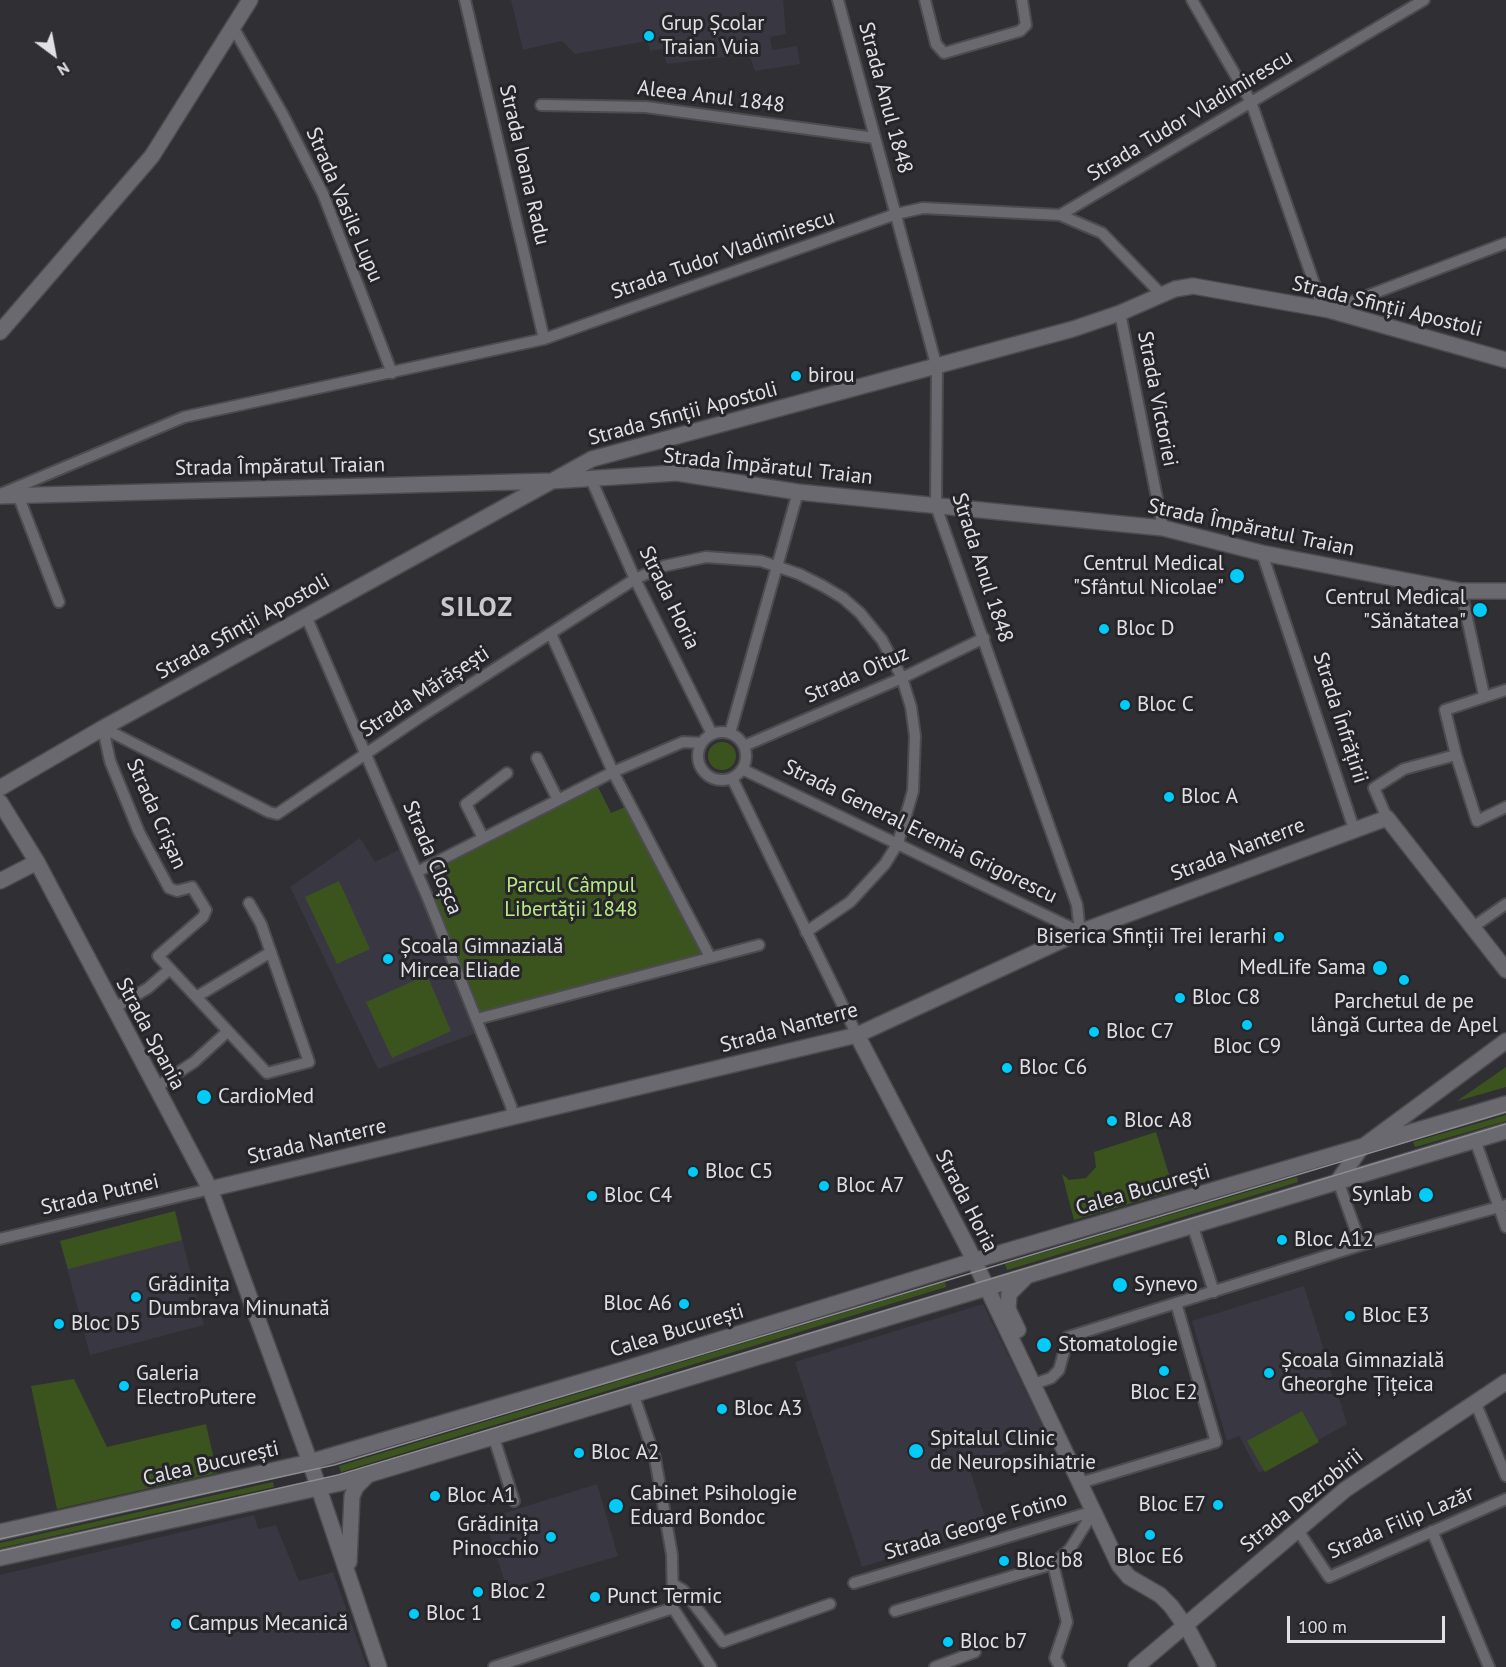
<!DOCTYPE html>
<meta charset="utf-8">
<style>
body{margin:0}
#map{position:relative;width:1506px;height:1667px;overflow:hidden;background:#302f34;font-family:"PT Sans",sans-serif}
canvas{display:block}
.north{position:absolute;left:24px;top:24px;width:60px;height:60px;-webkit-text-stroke:4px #26252a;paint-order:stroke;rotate:148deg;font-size:16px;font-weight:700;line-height:24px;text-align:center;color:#e1e1e4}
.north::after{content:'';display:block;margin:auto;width:21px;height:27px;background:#e1e1e4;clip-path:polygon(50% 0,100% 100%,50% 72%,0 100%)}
.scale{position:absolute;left:1287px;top:1616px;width:158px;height:27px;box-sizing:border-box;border:3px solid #e1e1e4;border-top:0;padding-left:8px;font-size:18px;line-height:21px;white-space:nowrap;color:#e1e1e4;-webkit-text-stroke:4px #26252a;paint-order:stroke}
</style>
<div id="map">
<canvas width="1506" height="1667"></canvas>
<div class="north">N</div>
<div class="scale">100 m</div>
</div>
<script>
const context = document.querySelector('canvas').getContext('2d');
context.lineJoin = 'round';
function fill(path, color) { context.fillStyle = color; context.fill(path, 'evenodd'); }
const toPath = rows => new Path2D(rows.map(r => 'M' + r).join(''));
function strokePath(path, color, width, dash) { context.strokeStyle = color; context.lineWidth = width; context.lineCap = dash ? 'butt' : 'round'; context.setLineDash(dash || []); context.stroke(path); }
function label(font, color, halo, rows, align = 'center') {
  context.font = font + ' "PT Sans",sans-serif'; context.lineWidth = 6; context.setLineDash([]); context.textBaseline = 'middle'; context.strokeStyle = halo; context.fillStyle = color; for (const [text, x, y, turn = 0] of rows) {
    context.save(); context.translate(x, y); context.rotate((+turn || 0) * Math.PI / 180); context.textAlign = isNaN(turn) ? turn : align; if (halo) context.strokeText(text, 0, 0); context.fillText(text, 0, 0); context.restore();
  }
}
fill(toPath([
 [511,0,783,0,786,34,770,37,772,50,797,46,800,64,755,71,749,54,667,64,662,49,650,51,647,41,575,54,562,41,523,50],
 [360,838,375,862,406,846,482,1031,378,1069,290,887],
 [175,1211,204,1325,90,1355,60,1241],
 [1304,1286,1347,1424,1259,1473,1239,1436,1227,1441,1192,1321],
 [983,1304,1046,1432,970,1470,988,1527,862,1567,795,1362],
 [597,1484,618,1556,507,1589,485,1519],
 [254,1515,258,1529,276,1525,299,1581,333,1572,367,1667,0,1667,0,1575]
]), '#393742');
fill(toPath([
 '708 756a14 14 0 1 1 28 0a14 14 0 1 1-28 0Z',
 [595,781,611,813,630,805,710,957,477,1019,427,896,446,888,435,862],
 [339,881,370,949,337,964,305,897],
 [427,975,451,1031,392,1058,366,1002],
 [1506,1067,1506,1087,1457,1101],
 [1506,1115,1506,1121,1415,1147,1413,1142],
 [1156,1132,1174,1191,1074,1220,1062,1174,1069,1180,1086,1178,1096,1167,1094,1152],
 [1297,1177,1298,1182,1007,1270,1005,1264],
 [175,1211,182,1240,68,1269,60,1241],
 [945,1282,946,1287,341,1472,339,1466],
 [74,1379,107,1447,206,1424,217,1473,57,1509,31,1386],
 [1302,1411,1319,1442,1265,1472,1247,1441],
 [273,1482,274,1487,0,1548,0,1543]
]), '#3b541e');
const street = toPath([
 [465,0,544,339],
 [838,0,937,368,936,506,1077,905,1080,932],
 [925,0,936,44,944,53,1020,31,1026,25,1022,0],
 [1192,0,1251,102,1323,309],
 [233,27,283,115,323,194,392,373],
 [541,105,646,107,875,138],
 [1060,215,1102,233,1160,293],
 [1330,310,1506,243],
 [1120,313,1163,528],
 [591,479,635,579,712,734],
 [3,493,184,417,544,339,896,214,923,208,1060,215,1424,0],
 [18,495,59,602],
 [1262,553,1354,829],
 [1461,591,1484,695],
 [306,616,427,896,511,1106,513,1118],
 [551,634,613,772,710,957],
 [1506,690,1445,710,1456,755,1477,821,1506,807],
 [103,728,269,812,277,814,420,717,635,579,664,566,706,557,761,561,799,574,823,586,843,598,860,613,882,640,902,678,911,707,915,736,913,791,898,843,885,864,850,902,806,932],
 [103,728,110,761,139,832,169,888,177,891,192,887,206,910,203,917,158,956,267,1073,309,1062,261,924,249,903],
 '698 756a24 24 0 1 1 48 0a24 24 0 1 1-48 0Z',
 [730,733,798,492],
 [744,746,902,678,984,638],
 [537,758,558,800],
 [742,769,1080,932],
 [732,778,857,1035],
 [1387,818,1374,788,1404,769,1456,755],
 [483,838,466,804,507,773],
 [417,872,613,772,683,742,702,743],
 [1473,927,1506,904],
 [196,997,271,952],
 [113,1009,148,988,170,969],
 [477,1019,759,945],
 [155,1088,194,1062,227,1032],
 [1475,1140,1506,1227],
 [1338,1181,1361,1245],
 [1192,1224,1214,1292],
 [0,1239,210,1189],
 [1034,1384,1051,1378,1059,1370,1068,1337,1361,1245,1506,1205],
 [633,1393,655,1458,672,1555,673,1608],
 [1475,1402,1506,1476],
 [493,1435,514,1501],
 [1080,1483,1216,1442,1176,1303],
 [1297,1529,1329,1577,1506,1499],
 [1432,1531,1489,1667],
 [1053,1564,1067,1622,1055,1658,1060,1667],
 [854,1583,1094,1511],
 [673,1584,683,1590,723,1642,830,1604],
 [673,1608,711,1667],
 [895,1611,1053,1564,1070,1549,1094,1511],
 [494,1667,673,1608],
 [935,1667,975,1652]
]);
const secondary = toPath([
 [0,332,152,156,250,0],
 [0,496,551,481,677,473,798,492,1163,528,1262,553,1461,591,1506,591],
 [0,788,103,728,592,459,1073,329,1120,313,1175,289,1193,286,1329,310,1506,360],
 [0,802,37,862,210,1189,310,1462,379,1667],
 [0,881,37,862],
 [857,1035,968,1248,1119,1565,1129,1577,1160,1595,1171,1606,1189,1631,1208,1667],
 [1338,1181,1361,1148,1506,1041],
 [210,1189,857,1035,1080,932,1387,818,1506,970],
 [1018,1330,1008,1309,1009,1294,1026,1277],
 [0,1532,310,1462,622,1370,973,1261,1506,1104],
 [0,1558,341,1483,1506,1131],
 [349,1562,352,1496,356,1487,368,1475],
 [1136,1667,1346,1489,1506,1382]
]);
strokePath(street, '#4c4c4f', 14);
strokePath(secondary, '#4c4c4f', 18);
strokePath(street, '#6a696f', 10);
strokePath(secondary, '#6a696f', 15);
strokePath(toPath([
 [0,1539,334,1465,1506,1112],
 [0,1551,338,1475,1506,1124]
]), '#8d8d91', 1.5);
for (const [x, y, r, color] of [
 [649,36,6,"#01cbf9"],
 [796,376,6,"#01cbf9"],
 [1237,576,8,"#01cbf9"],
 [1480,610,8,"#01cbf9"],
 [1104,629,6,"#01cbf9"],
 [1125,705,6,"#01cbf9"],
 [1169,797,6,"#01cbf9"],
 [1279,937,6,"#01cbf9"],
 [388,959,6,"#01cbf9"],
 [1380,968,8,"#01cbf9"],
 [1404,980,6,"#01cbf9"],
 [1180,998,6,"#01cbf9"],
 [1247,1025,6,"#01cbf9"],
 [1094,1032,6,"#01cbf9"],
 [1007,1068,6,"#01cbf9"],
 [204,1097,8,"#01cbf9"],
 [1112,1121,6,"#01cbf9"],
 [693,1172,6,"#01cbf9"],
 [824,1186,6,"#01cbf9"],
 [1426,1195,8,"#01cbf9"],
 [592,1196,6,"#01cbf9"],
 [1282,1240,6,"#01cbf9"],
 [1120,1285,8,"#01cbf9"],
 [136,1297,6,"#01cbf9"],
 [684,1304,6,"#01cbf9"],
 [1350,1316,6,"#01cbf9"],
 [59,1324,6,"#01cbf9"],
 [1044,1345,8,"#01cbf9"],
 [1164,1371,6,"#01cbf9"],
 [1269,1373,6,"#01cbf9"],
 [124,1386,6,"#01cbf9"],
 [722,1409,6,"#01cbf9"],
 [916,1451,8,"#01cbf9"],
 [579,1453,6,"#01cbf9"],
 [435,1496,6,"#01cbf9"],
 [1218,1505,6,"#01cbf9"],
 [616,1506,8,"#01cbf9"],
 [1150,1535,6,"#01cbf9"],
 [551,1537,6,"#01cbf9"],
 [1004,1561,6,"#01cbf9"],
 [478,1592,6,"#01cbf9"],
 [595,1597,6,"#01cbf9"],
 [414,1614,6,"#01cbf9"],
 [176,1624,6,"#01cbf9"],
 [948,1642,6,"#01cbf9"]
]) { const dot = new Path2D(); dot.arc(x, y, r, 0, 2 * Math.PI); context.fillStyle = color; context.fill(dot); strokePath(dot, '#26252a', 2); }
label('21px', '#e1e1e4', '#26252a', [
 ["Grup Școlar",661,24],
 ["Traian Vuia",661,48],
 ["birou",808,376],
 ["Centrul Medical",1224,564,"right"],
 ["\"Sfântul Nicolae\"",1224,588,"right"],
 ["Centrul Medical",1466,598,"right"],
 ["\"Sănătatea\"",1466,622,"right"],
 ["Bloc D",1116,629],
 ["Bloc C",1137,705],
 ["Bloc A",1181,797],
 ["Biserica Sfinții Trei Ierarhi",1267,937,"right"],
 ["Școala Gimnazială",400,947],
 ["Mircea Eliade",400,971],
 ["MedLife Sama",1366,968,"right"],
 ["Bloc C8",1192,998],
 ["Parchetul de pe",1404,1002,"center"],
 ["lângă Curtea de Apel",1404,1026,"center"],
 ["Bloc C7",1106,1032],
 ["Bloc C9",1247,1047,"center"],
 ["Bloc C6",1019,1068],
 ["CardioMed",218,1097],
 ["Bloc A8",1124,1121],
 ["Bloc C5",705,1172],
 ["Bloc A7",836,1186],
 ["Synlab",1412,1195,"right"],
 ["Bloc C4",604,1196],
 ["Bloc A12",1294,1240],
 ["Grădinița",148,1285],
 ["Dumbrava Minunată",148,1309],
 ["Synevo",1134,1285],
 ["Bloc A6",672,1304,"right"],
 ["Bloc E3",1362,1316],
 ["Bloc D5",71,1324],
 ["Stomatologie",1058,1345],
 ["Școala Gimnazială",1281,1361],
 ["Gheorghe Țițeica",1281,1385],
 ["Galeria",136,1374],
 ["ElectroPutere",136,1398],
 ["Bloc E2",1164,1393,"center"],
 ["Bloc A3",734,1409],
 ["Spitalul Clinic",930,1439],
 ["de Neuropsihiatrie",930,1463],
 ["Bloc A2",591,1453],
 ["Cabinet Psihologie",630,1494],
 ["Eduard Bondoc",630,1518],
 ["Bloc A1",447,1496],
 ["Bloc E7",1206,1505,"right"],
 ["Grădinița",539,1525,"right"],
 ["Pinocchio",539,1549,"right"],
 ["Bloc E6",1150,1557,"center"],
 ["Bloc b8",1016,1561],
 ["Bloc 2",490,1592],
 ["Punct Termic",607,1597],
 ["Bloc 1",426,1614],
 ["Campus Mecanică",188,1624],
 ["Bloc b7",960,1642]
], 'left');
label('21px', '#e1e1e4', '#26252a', [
 ["Aleea Anul 1848",711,97,7],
 ["Strada Anul 1848",885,98,75],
 ["Strada Tudor Vladimirescu",1190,116,-31],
 ["Strada Ioana Radu",524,165,77],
 ["Strada Vasile Lupu",344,205,67],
 ["Strada Tudor Vladimirescu",723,255,-19],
 ["Strada Sfinții Apostoli",1387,307,14],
 ["Strada Victoriei",1157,399,79],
 ["Strada Sfinții Apostoli",683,414,-15],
 ["Strada Împăratul Traian",280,467,-1],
 ["Strada Împăratul Traian",768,467,6],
 ["Strada Împăratul Traian",1251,528,12],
 ["Strada Anul 1848",982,568,72],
 ["Strada Horia",669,598,64],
 ["Strada Sfinții Apostoli",243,627,-29],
 ["Strada Oituz",857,675,-24],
 ["Strada Mărășești",425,692,-33],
 ["Strada Înfrățirii",1340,718,72],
 ["Strada Crișan",156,814,66],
 ["Strada General Eremia Grigorescu",920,832,26],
 ["Strada Nanterre",1238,850,-21],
 ["Strada Cloșca",432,858,67],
 ["Strada Nanterre",789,1028,-15],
 ["Strada Spania",150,1034,62],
 ["Strada Nanterre",317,1142,-13],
 ["Calea București",1143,1190,-16],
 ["Strada Putnei",100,1195,-13],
 ["Strada Horia",966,1201,63],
 ["Calea București",677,1331,-17],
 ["Calea București",211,1464,-13],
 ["Strada Dezrobirii",1302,1501,-39],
 ["Strada Filip Lazăr",1401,1523,-23],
 ["Strada George Fotino",976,1526,-17]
]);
label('21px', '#b8ea83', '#26252a', [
 ["Parcul Câmpul",571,886],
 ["Libertății 1848",571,910]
]);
context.letterSpacing = '1.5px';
label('bold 27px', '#c9c8ce', '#26252a', [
 ["SILOZ",477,608]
]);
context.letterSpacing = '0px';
</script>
